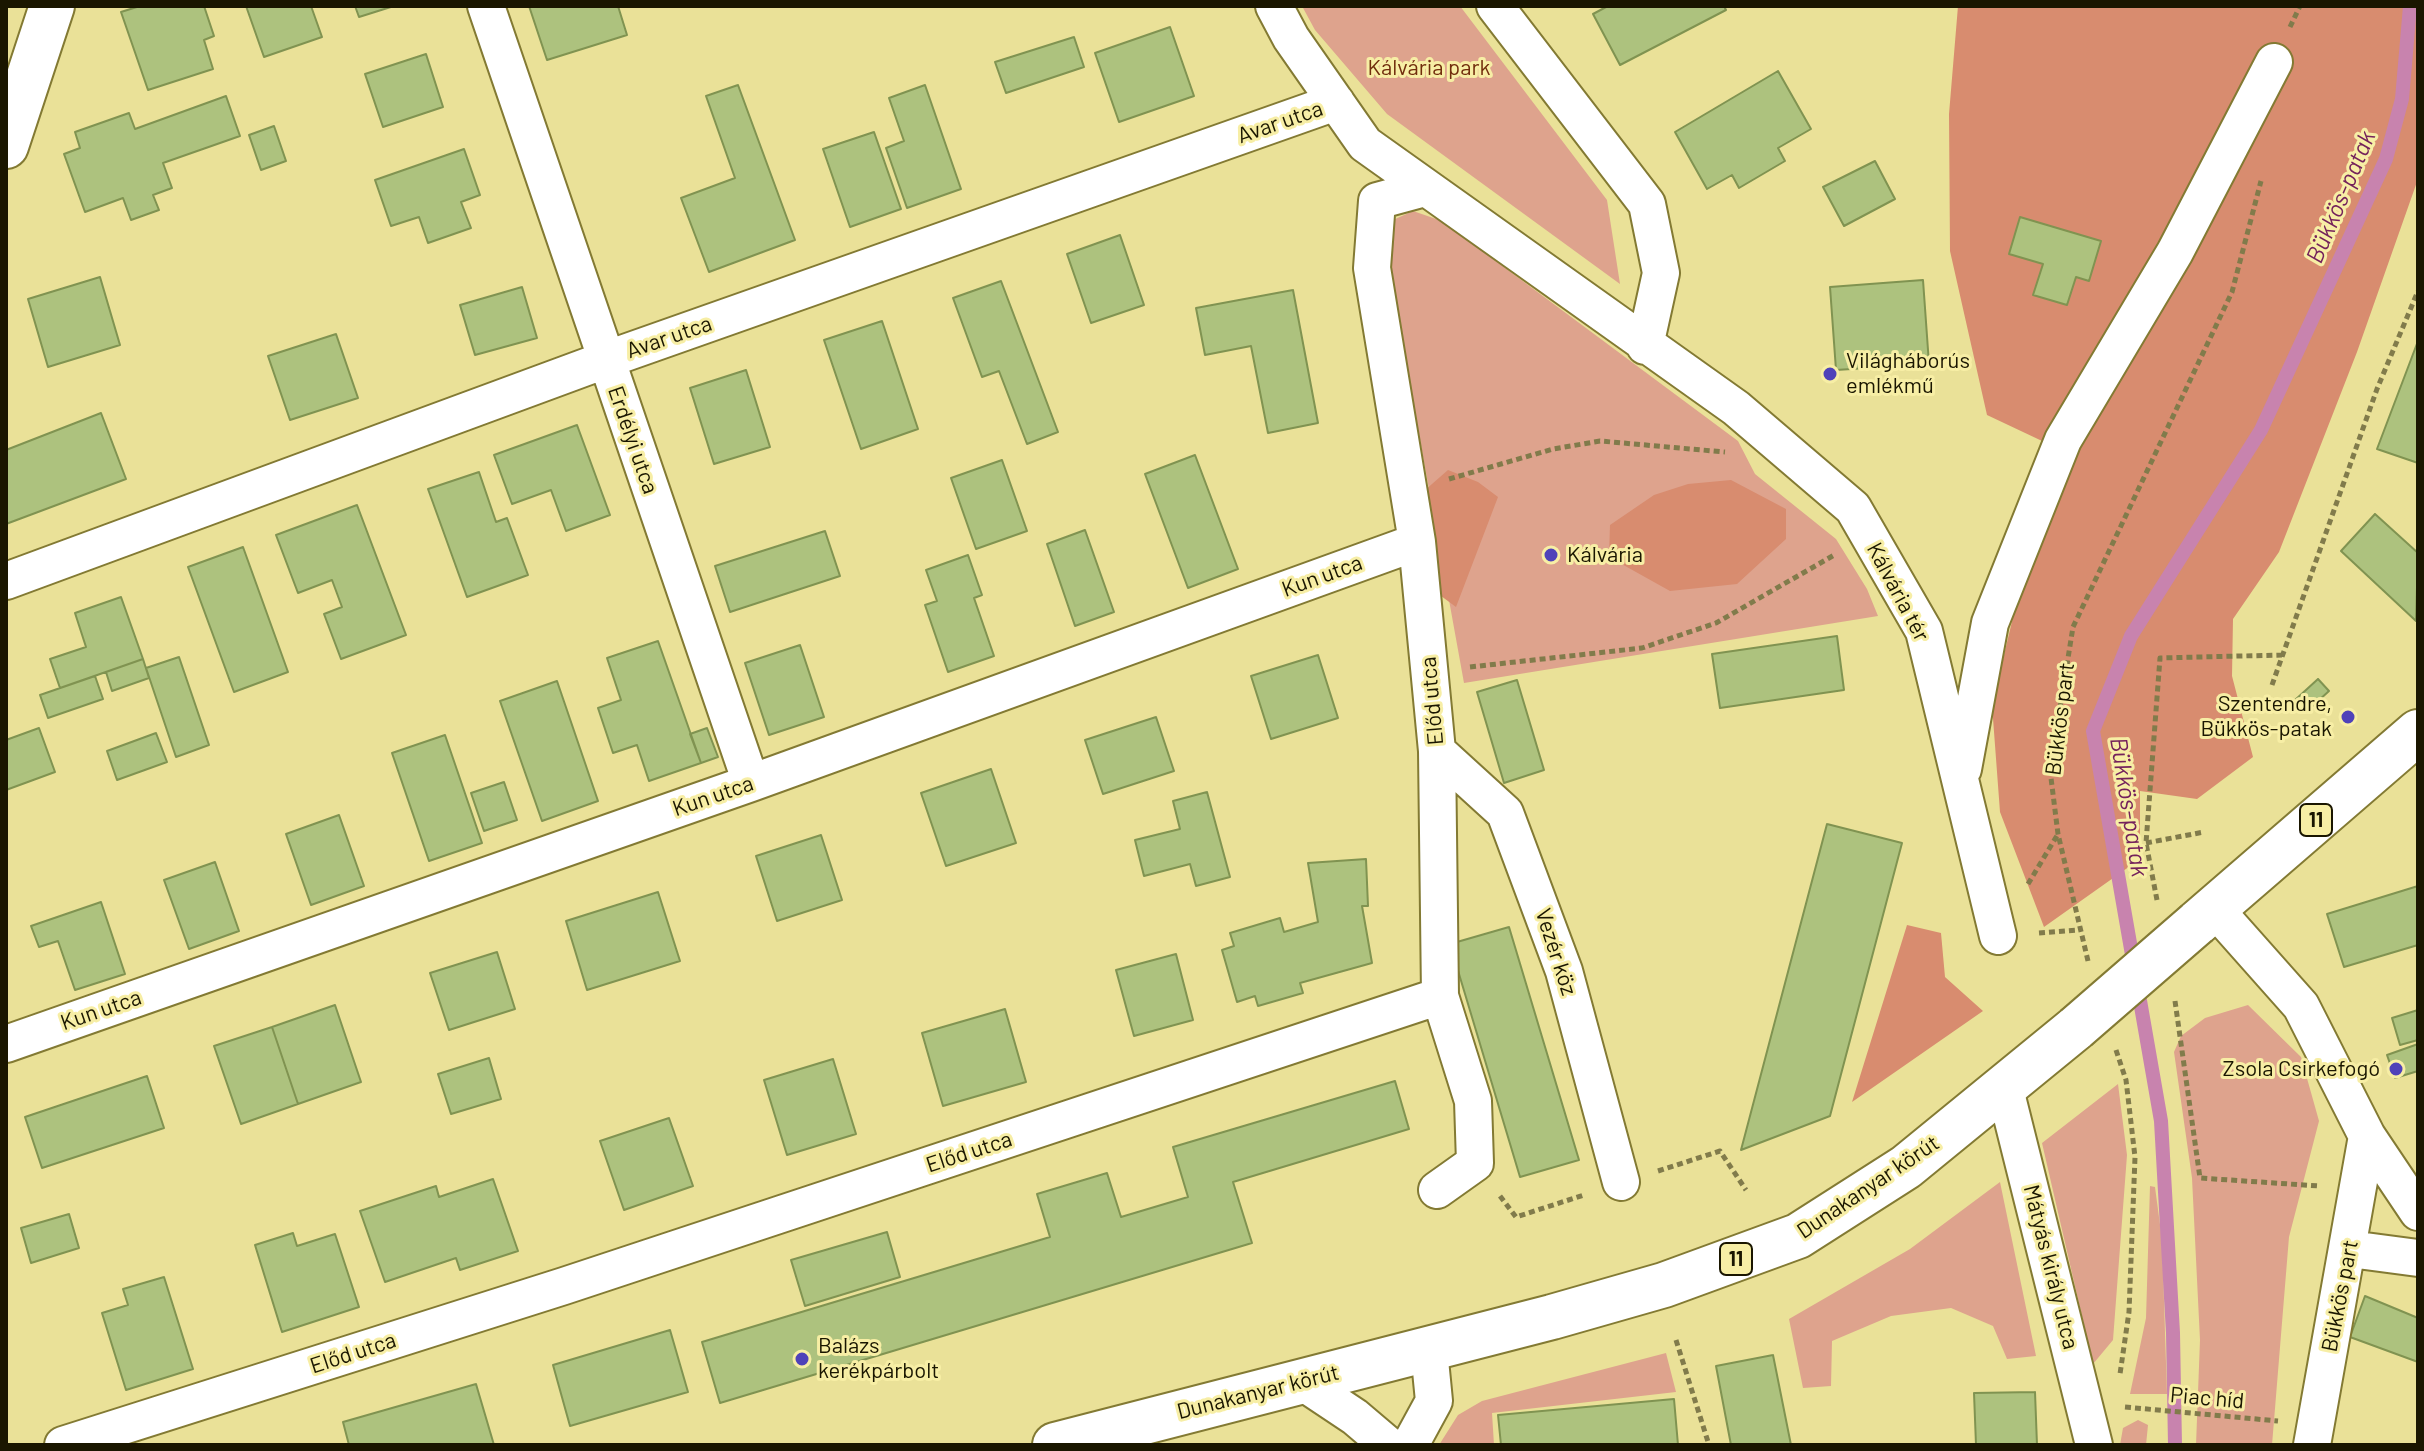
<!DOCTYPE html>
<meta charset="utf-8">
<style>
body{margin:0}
#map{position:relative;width:2424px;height:1451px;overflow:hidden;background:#eae198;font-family:Barlow,sans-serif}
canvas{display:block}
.frame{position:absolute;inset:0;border:8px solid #1a1600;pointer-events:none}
</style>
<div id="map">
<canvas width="2424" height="1451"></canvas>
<div class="frame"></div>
</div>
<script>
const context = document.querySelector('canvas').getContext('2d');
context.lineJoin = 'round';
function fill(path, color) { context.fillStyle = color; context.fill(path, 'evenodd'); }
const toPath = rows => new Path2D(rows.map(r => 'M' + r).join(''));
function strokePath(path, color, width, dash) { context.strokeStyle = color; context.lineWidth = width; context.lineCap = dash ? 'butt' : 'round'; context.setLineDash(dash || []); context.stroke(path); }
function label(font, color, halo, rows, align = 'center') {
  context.font = font + ' Barlow,sans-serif'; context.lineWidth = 6; context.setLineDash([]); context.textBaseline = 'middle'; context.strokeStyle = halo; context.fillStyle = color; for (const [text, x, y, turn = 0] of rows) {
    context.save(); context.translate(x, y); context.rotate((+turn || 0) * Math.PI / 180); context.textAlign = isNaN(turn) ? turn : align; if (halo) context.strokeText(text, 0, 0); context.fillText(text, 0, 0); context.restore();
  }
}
fill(toPath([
 [1302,6,1460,6,1607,200,1620,284,1387,114,1315,30],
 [1413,211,1442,221,1738,441,1755,474,1836,539,1867,589,1878,616,1464,683,1383,235,1393,220],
 [2248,1005,2301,1057,2319,1121,2289,1237,2272,1445,2196,1445,2200,1340,2192,1178,2174,1052,2181,1036,2205,1018],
 [2118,1084,2127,1155,2113,1340,2093,1364,2042,1143],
 [2000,1182,2036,1356,2007,1359,1993,1326,1951,1308,1891,1316,1832,1341,1831,1386,1803,1388,1789,1319,1910,1249],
 [2150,1186,2155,1187,2162,1240,2167,1394,2130,1394,2146,1318],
 [1666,1353,1676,1392,1492,1413,1494,1445,1439,1445,1458,1415,1482,1401],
 [2138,1420,2148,1425,2146,1445,2120,1445,2123,1428]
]), '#dea38d');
fill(toPath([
 [1958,6,2418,6,2418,179,2357,352,2279,552,2233,619,2232,676,2253,757,2197,799,2140,791,2140,859,2044,927,2000,812,1992,705,2015,609,2076,457,1987,415,1950,251,1949,114],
 [1448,470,1478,482,1498,497,1456,607,1437,593,1424,491],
 [1731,480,1786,509,1786,539,1737,584,1670,591,1609,557,1610,525,1654,495,1688,484],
 [1907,925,1941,933,1945,977,1983,1011,1852,1102]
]), '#d88c6f');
strokePath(toPath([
 [2175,1445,2173,1333,2161,1121,2093,731,2131,636,2261,430,2386,159,2402,99,2410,6]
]), '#c883ae', 14);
const building = toPath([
 [140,6,204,6,214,36,204,40,213,69,148,90,121,12,140,6],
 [246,6,311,6,322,37,264,57,246,6],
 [355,6,394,6,359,17,355,6],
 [529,6,618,6,627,35,547,60,529,6],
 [1608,6,1724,6,1726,10,1620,65,1593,14,1608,6],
 [1170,27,1194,96,1119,122,1095,53,1170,27],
 [1074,37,1084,67,1006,93,995,62,1074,37],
 [426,54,443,107,383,127,365,74,426,54],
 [1778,71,1811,129,1778,148,1785,161,1739,188,1732,175,1707,189,1675,132,1778,71],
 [738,85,795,240,709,272,681,198,735,178,706,96,738,85],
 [925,85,961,189,907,208,886,148,904,141,889,98,925,85],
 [226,96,240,136,163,163,172,188,153,195,159,210,131,220,123,198,85,212,64,154,80,148,75,132,129,113,135,129,226,96],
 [274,126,286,161,261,170,249,135,274,126],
 [874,132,901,209,850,227,823,149,874,132],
 [464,149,480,195,461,202,471,228,428,243,419,217,391,226,375,180,464,149],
 [1875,161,1895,199,1844,226,1823,187,1875,161],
 [2020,217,2101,241,2089,281,2076,277,2067,305,2033,295,2043,264,2009,254,2020,217],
 [1120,235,1144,305,1091,323,1067,254,1120,235],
 [100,277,120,345,48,367,28,299,100,277],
 [1923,280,1929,364,1836,370,1830,287,1923,280],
 [1001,281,1058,432,1027,444,999,371,982,377,953,298,1001,281],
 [522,287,537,338,475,355,460,305,522,287],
 [1293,290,1318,423,1268,433,1251,346,1205,355,1196,308,1293,290],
 [882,321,918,429,861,449,824,340,882,321],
 [336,334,358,398,290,420,268,356,336,334],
 [2418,341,2418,463,2377,449,2418,341],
 [746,370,770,447,714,464,690,388,746,370],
 [101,413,126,479,6,524,6,450,101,413],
 [577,425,610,515,566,531,551,490,512,504,494,455,577,425],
 [1195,455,1238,569,1188,588,1145,474,1195,455],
 [1002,460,1027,531,976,549,951,478,1002,460],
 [479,472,496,522,507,518,528,575,467,597,428,489,479,472],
 [357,505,406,635,341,659,324,614,342,607,332,580,298,593,276,535,357,505],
 [2375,514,2418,553,2416,621,2341,551,2375,514],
 [1085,530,1114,612,1075,626,1047,544,1085,530],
 [825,531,840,576,730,612,715,566,825,531],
 [243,547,288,672,234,692,188,567,243,547],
 [968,555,982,595,974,598,994,656,948,672,925,605,937,601,926,570,968,555],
 [121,597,143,659,60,688,50,659,86,647,75,613,121,597],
 [1837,636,1844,690,1720,708,1712,654,1837,636],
 [658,641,701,763,649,781,637,745,613,753,598,708,621,700,607,658,658,641],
 [800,645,824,717,769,735,745,663,800,645],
 [1318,655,1338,718,1271,739,1251,676,1318,655],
 [179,657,209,745,176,757,146,668,179,657],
 [143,659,149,678,112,691,106,672,143,659],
 [95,676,103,699,48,718,40,695,95,676],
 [2318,679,2329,691,2306,712,2295,700,2318,679],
 [1517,680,1544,770,1504,783,1477,692,1517,680],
 [557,681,598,801,542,821,500,701,557,681],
 [1156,717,1174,771,1103,794,1085,740,1156,717],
 [39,728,55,772,6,790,6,740,39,728],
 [707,728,718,757,701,763,690,734,707,728],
 [156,733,167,762,117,780,107,751,156,733],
 [445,735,482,843,429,861,392,753,445,735],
 [991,769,1016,843,946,866,921,793,991,769],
 [504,782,517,820,484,831,471,793,504,782],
 [1207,792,1230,877,1196,886,1190,864,1144,876,1135,840,1180,829,1173,801,1207,792],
 [339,815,364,886,311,905,286,834,339,815],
 [1827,824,1902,843,1830,1116,1741,1150,1827,824],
 [821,835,842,900,777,921,756,856,821,835],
 [1366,859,1368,906,1362,906,1372,963,1300,983,1303,993,1258,1006,1255,996,1237,1002,1222,950,1234,946,1230,933,1280,918,1284,932,1318,922,1308,863,1366,859],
 [215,862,239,931,189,949,164,880,215,862],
 [2418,886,2418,945,2344,967,2327,914,2418,886],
 [658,892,680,961,587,990,566,921,658,892],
 [101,902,125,974,75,990,58,941,39,947,31,926,101,902],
 [1509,927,1579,1160,1520,1177,1450,944,1509,927],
 [497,952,515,1009,449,1030,430,973,497,952],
 [1176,954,1193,1020,1134,1036,1116,970,1176,954],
 [335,1005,361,1082,298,1104,272,1027,335,1005],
 [1005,1009,1026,1082,943,1106,922,1033,1005,1009],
 [2418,1010,2418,1040,2400,1045,2392,1018,2418,1010],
 [272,1027,298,1104,241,1124,214,1046,272,1027],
 [2418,1044,2418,1071,2395,1078,2387,1055,2418,1044],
 [489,1058,501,1099,451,1114,438,1074,489,1058],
 [833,1059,856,1134,787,1155,764,1080,833,1059],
 [147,1076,164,1128,42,1168,25,1117,147,1076],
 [1395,1081,1409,1129,1233,1182,1252,1243,720,1403,702,1342,1050,1237,1037,1194,1107,1173,1121,1217,1188,1197,1173,1147,1395,1081],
 [669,1118,693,1186,624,1210,600,1141,669,1118],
 [493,1179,518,1251,460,1270,456,1258,385,1282,360,1211,436,1186,439,1197,493,1179],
 [69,1214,79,1248,31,1263,21,1228,69,1214],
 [887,1232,900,1277,805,1306,791,1260,887,1232],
 [293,1233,297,1246,335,1234,359,1307,282,1332,255,1245,293,1233],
 [164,1277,193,1369,126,1390,102,1313,128,1305,123,1289,164,1277],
 [2365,1296,2418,1318,2418,1362,2350,1337,2365,1296],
 [670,1330,688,1392,570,1426,553,1365,670,1330],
 [1773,1355,1791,1445,1731,1445,1716,1366,1773,1355],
 [476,1384,494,1445,349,1445,343,1422,476,1384],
 [2035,1392,2037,1445,1976,1445,1974,1393,2035,1392],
 [1674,1399,1678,1445,1501,1445,1498,1415,1674,1399]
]);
fill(building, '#adc27e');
strokePath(building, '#809351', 2);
const street = toPath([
 [486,6,751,783],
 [1274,6,1291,38,1365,144,1736,408,1853,508,1924,631,1998,936],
 [1495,6,1647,204,1661,273,1645,346],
 [6,581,605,360,1336,102],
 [1437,751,1505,813,1564,971,1621,1182],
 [1963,769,1990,623,2063,440,2175,252,2274,62],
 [2214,908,2301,1006,2367,1136,2418,1212],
 [6,1044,751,783,1417,542],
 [2005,1089,2094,1445],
 [1437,1190,1475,1163,1473,1101,1440,996],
 [2350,1249,2418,1258],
 [1301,1381,1355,1417,1388,1445],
 [63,1445,564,1286,1440,996,1437,751,1417,542,1372,268,1377,201,1425,188],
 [1410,1445,1434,1401,1429,1350],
 [2312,1445,2367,1136]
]);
const secondary = toPath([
 [6,146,52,6]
]);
const primary = toPath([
 [2197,923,2418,732],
 [1055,1445,1552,1317,1664,1285,1798,1236,1906,1167,2076,1028]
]);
strokePath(street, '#837a33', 40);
strokePath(secondary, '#837a33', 48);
strokePath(primary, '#837a33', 48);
strokePath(toPath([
 [2290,27,2300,6],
 [1449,479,1553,449,1600,441,1725,452],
 [1470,667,1642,648,1716,623,1836,554],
 [2272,685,2377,389,2418,291],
 [2146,843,2204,832],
 [2028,884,2058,834],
 [2157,900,2146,843,2160,658,2282,655],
 [2039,933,2079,930],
 [2088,961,2058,834,2050,770,2073,627,2232,292,2261,181],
 [2175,1001,2200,1178,2319,1186],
 [2116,1050,2126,1080,2135,1157,2129,1312,2120,1374],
 [1658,1171,1720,1151,1746,1190],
 [1500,1196,1516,1217,1584,1195],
 [1676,1340,1709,1445],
 [2125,1407,2278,1421]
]), '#817b4b', 5, [6, 4]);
strokePath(street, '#fff', 36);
strokePath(secondary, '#fff', 44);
strokePath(primary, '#fff', 44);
const primaryBridge = toPath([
 [2076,1028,2197,923]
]);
strokePath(primaryBridge, '#837a33', 48, []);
strokePath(primaryBridge, '#fff', 44);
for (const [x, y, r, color] of [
 [1830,374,8,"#4f42b9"],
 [1551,555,8,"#4f42b9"],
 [2348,717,8,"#4f42b9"],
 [2396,1069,8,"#4f42b9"],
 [802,1359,8,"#4f42b9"]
]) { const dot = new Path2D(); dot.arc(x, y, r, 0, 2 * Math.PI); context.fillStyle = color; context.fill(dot); strokePath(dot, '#f7eea5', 3); }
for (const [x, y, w] of [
 [2316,820,32],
 [1736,1259,32]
]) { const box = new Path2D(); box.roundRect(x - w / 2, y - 16, w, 32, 6); context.fillStyle = '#f7eea5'; context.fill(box); strokePath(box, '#1a1600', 2); }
label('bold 20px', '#1a1600', null, [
 ["11",2316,820],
 ["11",1736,1259]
]);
label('22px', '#712d0d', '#f7eea5', [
 ["Kálvária park",1429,68]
]);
label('22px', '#1a1600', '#f7eea5', [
 ["Avar utca",1280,122,-19],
 ["Avar utca",669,337,-19],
 ["Erdélyi utca",633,440,71],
 ["Kun utca",1322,576,-20],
 ["Kálvária tér",1898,592,62],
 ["Előd utca",1432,701,-95],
 ["Bükkös part",2060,719,-83],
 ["Kun utca",713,796,-19],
 ["Vezér köz",1556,952,72],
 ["Kun utca",101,1010,-19],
 ["Előd utca",969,1152,-18],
 ["Dunakanyar körút",1868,1187,-34],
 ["Mátyás király utca",2051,1267,76],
 ["Bükkös part",2340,1296,-79],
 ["Előd utca",353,1353,-18],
 ["Dunakanyar körút",1258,1392,-14],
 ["Piac híd",2207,1398,5]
]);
label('22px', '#1a1600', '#f7eea5', [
 ["Világháborús",1846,361],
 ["emlékmű",1846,386],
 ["Kálvária",1567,555],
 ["Szentendre,",2332,704,"right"],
 ["Bükkös-patak",2332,729,"right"],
 ["Zsola Csirkefogó",2380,1069,"right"],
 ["Balázs",818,1346],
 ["kerékpárbolt",818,1371]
], 'left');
label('italic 24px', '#74225b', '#f7eea5', [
 ["Bükkös-patak",2341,197,-67],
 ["Bükkös-patak",2129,807,81]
]);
</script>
